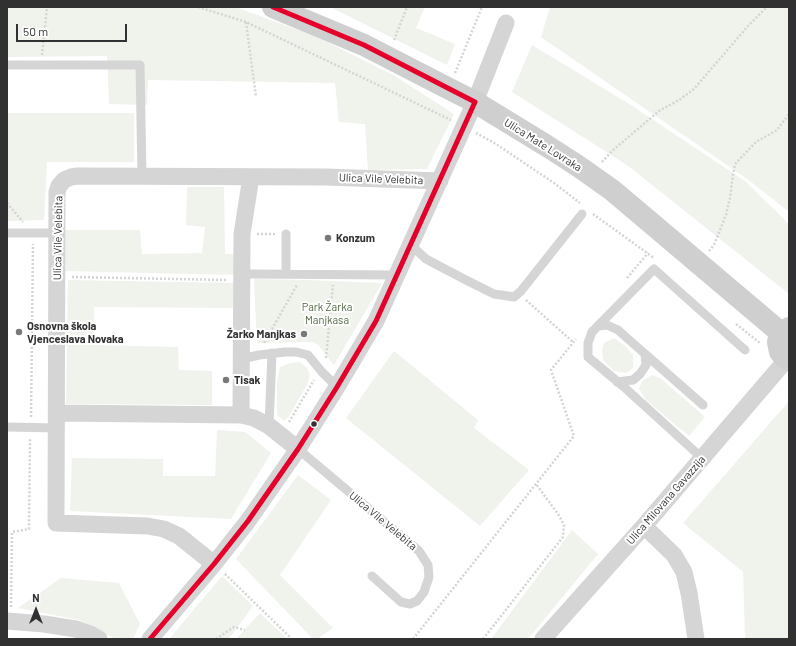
<!DOCTYPE html>
<meta charset="utf-8">
<style>
body{margin:0}
#map{position:relative;width:796px;height:646px;overflow:hidden;background:#fff;font-family:Barlow,sans-serif}
canvas{display:block}
.frame{position:absolute;inset:0;border:8px solid #313131;pointer-events:none}
.north{position:absolute;left:16px;top:590px;width:40px;height:40px;-webkit-text-stroke:3px #fff;paint-order:stroke;rotate:0deg;font-size:11px;font-weight:700;line-height:16px;text-align:center;color:#313131}
.north::after{content:'';display:block;margin:auto;width:14px;height:18px;background:#313131;clip-path:polygon(50% 0,100% 100%,50% 72%,0 100%)}
.scale{position:absolute;left:16px;top:24px;width:111px;height:18px;box-sizing:border-box;border:2px solid #313131;border-top:0;padding-left:5px;font-size:12px;line-height:14px;white-space:nowrap;color:#313131;-webkit-text-stroke:3px #fff;paint-order:stroke}
</style>
<div id="map">
<canvas width="796" height="646"></canvas>
<div class="frame"></div>
<div class="north">N</div>
<div class="scale">50 m</div>
</div>
<script>
const context = document.querySelector('canvas').getContext('2d');
context.lineJoin = 'round';
function fill(path, color) { context.fillStyle = color; context.fill(path, 'evenodd'); }
const toPath = rows => new Path2D(rows.map(r => 'M' + r).join(''));
function strokePath(path, color, width, dash) { context.strokeStyle = color; context.lineWidth = width; context.lineCap = dash ? 'butt' : 'round'; context.setLineDash(dash || []); context.stroke(path); }
function label(font, color, halo, rows, align = 'center') {
  context.font = font + ' Barlow,sans-serif'; context.lineWidth = 4; context.setLineDash([]); context.textBaseline = 'middle'; context.strokeStyle = halo; context.fillStyle = color; for (const [text, x, y, turn = 0] of rows) {
    context.save(); context.translate(x, y); context.rotate((+turn || 0) * Math.PI / 180); context.textAlign = isNaN(turn) ? turn : align; if (halo) context.strokeText(text, 0, 0); context.fillText(text, 0, 0); context.restore();
  }
}
fill(toPath([
 [7,7,235,7,315,36,395,76,454,114,427,169,368,170,365,124,339,122,335,83,148,80,147,105,109,104,107,56,7,57],
 [330,7,425,7,416,28,455,44,447,65],
 [550,7,789,7,789,212,750,181,541,37],
 [532,45,631,105,745,181,789,224,789,294,627,165,512,92],
 [7,113,134,113,134,162,47,162,44,220,7,221],
 [187,187,224,187,225,254,236,254,237,275,63,271,65,230,140,230,142,254,202,253,205,227,186,225],
 [254,279,305,280,382,283,334,365,318,345,313,342,257,343],
 [68,280,234,283,233,308,94,307,94,345,178,347,179,370,212,371,212,405,66,404],
 [614,338,625,346,633,355,633,368,626,373,614,371,603,360,602,350,604,343],
 [394,351,478,420,474,428,529,470,480,526,346,418],
 [300,362,307,368,310,374,308,383,289,416,284,421,277,415,277,382,280,367,290,363],
 [652,375,660,378,705,417,689,436,646,400,639,389,642,381],
 [789,401,789,639,745,639,743,572,683,523],
 [217,430,245,432,271,453,231,519,70,511,72,458,163,459,163,476,215,476],
 [298,475,331,500,280,575,333,628,317,639,313,639,236,559],
 [572,530,598,554,528,639,491,639],
 [222,576,253,606,229,639,169,639],
 [61,578,119,583,140,624,133,639,115,639,79,620,18,608],
 [260,613,287,639,236,639]
]), '#f0f3ec');
strokePath(toPath([
 [198,7,246,22,451,120],
 [246,22,256,97],
 [394,40,407,7],
 [42,55,47,7],
 [455,73,482,7],
 [476,133,496,144,554,183,580,203],
 [602,162,612,151,659,111,679,100,694,89,748,26,767,7],
 [7,203,23,222],
 [593,214,654,258],
 [257,234,276,234],
 [709,251,714,245,726,215,730,198,733,175,735,164,756,142,777,130,789,114],
 [72,277,227,280],
 [627,278,648,253],
 [526,300,573,342],
 [736,324,760,343],
 [264,343,297,285],
 [326,358,333,285],
 [31,417,33,244],
 [289,422,314,380],
 [225,574,292,639],
 [11,607,12,532,29,529,30,438],
 [216,639,234,627,245,630],
 [413,639,574,436,551,370,576,339],
 [483,639,563,537,564,525,558,514,536,484]
]), '#d4d4d4', 2.5, [2, 2]);
strokePath(toPath([
 [7,65,140,65,142,177],
 [7,233,57,233],
 [286,234,286,274],
 [411,245,426,259,464,279,494,294,514,297,521,291,582,214],
 [250,274,396,275],
 [598,326,607,325,618,330,645,354,646,365,640,374,633,380,617,382],
 [645,354,703,405],
 [242,359,259,355,285,352,296,352,308,355,322,372,337,387],
 [269,426,272,353],
 [7,427,57,428],
 [298,449,419,551,428,565,429,577,424,592,417,601,410,604,401,602,372,576],
 [702,458,624,387,588,357,588,343,592,332,654,269,745,350]
]), '#d5d5d5', 9);
strokePath(toPath([
 [57,413,241,415,254,418,269,426,298,449],
 [241,415,242,234,251,177],
 [644,526,674,555,684,572,689,593,696,639],
 [214,564,179,536,164,529,147,526,56,523,57,192,59,186,64,180,71,177,78,176,326,177,440,181],
 [7,621,44,624,76,629,90,634,99,639],
 [150,639,214,564,248,521,298,449,337,387,376,321,475,102,506,23],
 [543,639,644,526,787,359]
]), '#d5d5d5', 17);
strokePath(toPath([
 [273,7,364,45,430,79,475,102,547,146,578,166,612,190,781,333],
 [789,328,781,333,778,342,780,352,783,356,789,360]
]), '#cfcfcf', 22);
strokePath(toPath([
 [273,7,364,45,475,102],
 [150,639,214,564,248,521,298,449,337,387,376,321,475,102]
]), '#e4002b', 5);
for (const [x, y, r, color] of [
 [328,238,4,"#797979"],
 [19,332,4,"#797979"],
 [304,334,4,"#797979"],
 [226,380,4,"#797979"],
 [314,424,3.5,"#313131"]
]) { const dot = new Path2D(); dot.arc(x, y, r, 0, 2 * Math.PI); context.fillStyle = color; context.fill(dot); strokePath(dot, '#fff', 1.5); }
label('11px', '#313131', '#fff', [
 ["Ulica Mate Lovraka",543,145,32],
 ["Ulica Vile Velebita",381,179,2],
 ["Ulica Vile Velebita",58,238,-89],
 ["Ulica Milovana Gavazzija",666,500,-49],
 ["Ulica Vile Velebita",383,521,40]
]);
label('bold 11px', '#313131', '#fff', [
 ["Konzum",336,238],
 ["Osnovna škola",27,326],
 ["Vjenceslava Novaka",27,339],
 ["Žarko Manjkas",296,334,"right"],
 ["Tisak",234,380]
], 'left');
label('11px', '#516a41', '#fff', [
 ["Park Žarka",327,307],
 ["Manjkasa",327,320]
]);
</script>
